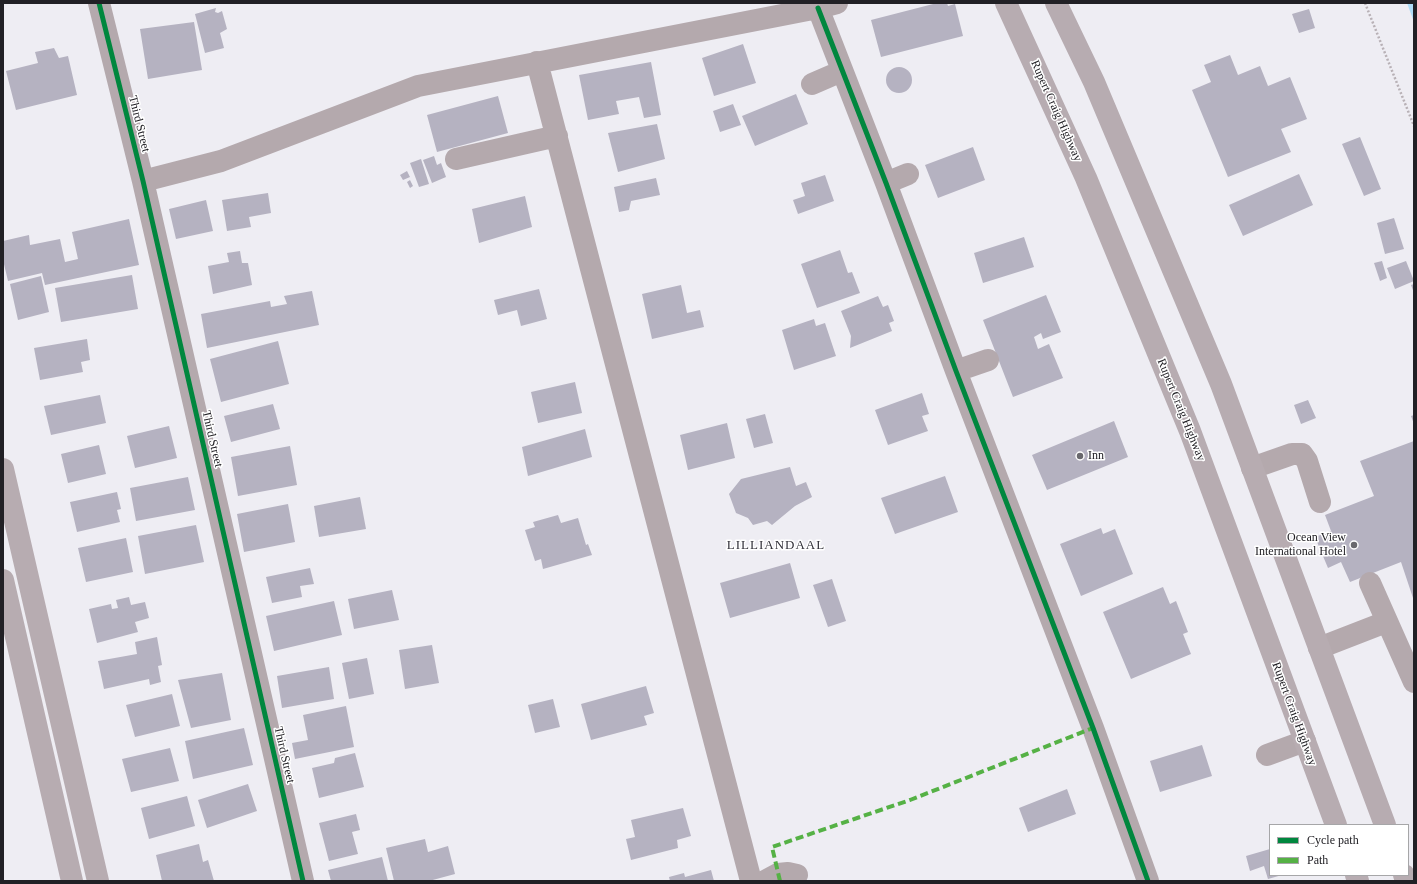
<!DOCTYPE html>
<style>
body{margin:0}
#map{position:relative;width:1417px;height:884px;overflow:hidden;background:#eeedf3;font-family:Georgia,serif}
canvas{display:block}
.frame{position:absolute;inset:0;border:4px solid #212025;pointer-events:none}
.legend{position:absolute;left:1269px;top:824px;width:140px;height:52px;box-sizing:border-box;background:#fff;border:1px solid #a6a6a8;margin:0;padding:5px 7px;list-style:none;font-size:12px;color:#212025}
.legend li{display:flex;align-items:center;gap:8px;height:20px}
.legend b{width:20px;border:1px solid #a6a6a8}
</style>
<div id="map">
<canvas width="1417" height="884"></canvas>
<div class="frame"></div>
<ul class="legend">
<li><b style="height:5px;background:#00873e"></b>Cycle path</li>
<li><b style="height:5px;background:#55b145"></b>Path</li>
</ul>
</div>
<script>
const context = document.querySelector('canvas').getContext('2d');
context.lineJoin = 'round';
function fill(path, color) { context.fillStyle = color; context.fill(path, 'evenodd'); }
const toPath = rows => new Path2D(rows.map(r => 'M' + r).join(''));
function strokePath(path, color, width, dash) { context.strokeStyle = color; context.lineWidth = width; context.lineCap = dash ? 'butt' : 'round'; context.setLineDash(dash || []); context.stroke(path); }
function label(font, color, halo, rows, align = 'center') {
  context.font = font + ' Georgia,serif'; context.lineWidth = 3; context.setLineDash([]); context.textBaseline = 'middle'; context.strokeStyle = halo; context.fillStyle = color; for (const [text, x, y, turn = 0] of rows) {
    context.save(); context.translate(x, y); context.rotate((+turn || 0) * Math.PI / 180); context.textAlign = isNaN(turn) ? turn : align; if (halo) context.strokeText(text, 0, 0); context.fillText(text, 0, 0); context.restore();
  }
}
fill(toPath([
 [1407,3,1414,3,1414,22]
]), '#afdcf7');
fill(toPath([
 [937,3,947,3,948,6,955,4,963,36,881,57,871,20],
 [216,8,215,12,218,13,222,11,227,29,220,33,224,48,205,53,195,14],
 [1309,9,1315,28,1299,33,1292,14],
 [194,22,202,70,148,79,140,29],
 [743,44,756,83,714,96,702,58],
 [54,48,59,58,68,56,77,95,16,110,6,71,38,63,35,52],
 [1230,55,1238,75,1260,66,1268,86,1290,77,1307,119,1281,129,1291,152,1228,177,1192,90,1211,82,1204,65],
 [651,62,661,115,644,118,639,97,616,101,619,114,588,120,579,75],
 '886 80a13 13 0 1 1 26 0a13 13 0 1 1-26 0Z',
 [796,94,808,124,755,146,742,116],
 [498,96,508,133,437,152,427,115],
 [733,104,741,125,720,132,713,111],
 [657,124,665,159,618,172,608,133],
 [1360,137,1381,189,1364,196,1342,144],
 [973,147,985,180,938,198,925,165],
 [434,156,437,165,441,163,446,177,432,183,423,160],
 [421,159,429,184,419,187,410,163],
 [407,171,410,177,403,180,400,175],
 [1299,174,1313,205,1243,236,1229,205],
 [825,175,834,201,798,214,793,200,805,196,801,183],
 [656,178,660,195,631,201,629,210,619,212,614,187],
 [410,180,413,186,410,188,407,182],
 [268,193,271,213,249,217,251,227,227,231,222,200],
 [525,196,532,227,479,243,472,209],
 [206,200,213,231,176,239,169,209],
 [1394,218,1404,249,1385,254,1377,223],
 [129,219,139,265,45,285,42,273,8,281,3,260,3,241,29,235,30,245,60,239,65,262,78,259,72,232],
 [1024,237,1034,267,983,283,974,253],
 [840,250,848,273,852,272,860,293,817,308,801,264],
 [240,251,242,263,248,263,252,285,213,294,208,266,229,262,227,253],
 [1382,261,1387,278,1380,281,1374,263],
 [1406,261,1414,281,1395,289,1387,268],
 [132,275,138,309,61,322,55,288],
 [41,276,49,312,18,320,10,284],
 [1414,284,1414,293,1411,285],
 [681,285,687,313,700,310,704,327,652,339,642,294],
 [539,289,547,319,521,326,517,310,498,315,494,300],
 [312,291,319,325,207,348,201,314,270,301,271,307,287,304,284,296],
 [1046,295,1061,332,1043,339,1041,333,1034,337,1038,349,1049,344,1063,378,1013,397,983,320],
 [878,296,883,307,888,305,894,321,889,323,892,331,850,348,851,336,841,311],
 [814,319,816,326,825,323,836,356,794,370,782,330],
 [87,339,90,360,81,362,83,372,40,380,34,348],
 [278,341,289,384,221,402,210,359],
 [575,382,582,413,538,423,531,392],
 [922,393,929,414,922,416,928,431,888,445,875,410],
 [100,395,106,423,51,435,44,406],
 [1308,400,1316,418,1301,424,1294,405],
 [273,404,280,429,231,442,224,416],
 [765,414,773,443,754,448,746,419],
 [1414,415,1414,424,1411,416],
 [1114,421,1128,457,1047,490,1032,455],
 [727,423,735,458,688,470,680,435],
 [169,426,177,458,135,468,127,436],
 [585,429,592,457,528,476,522,447],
 [1414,441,1414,601,1401,562,1350,582,1341,562,1328,568,1315,537,1331,531,1325,515,1374,496,1360,461],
 [99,445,106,474,68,483,61,454],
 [290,446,297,485,238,496,231,457],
 [790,467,796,486,806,482,812,497,795,506,772,525,767,521,753,525,748,518,736,513,729,494,741,479],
 [945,476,958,512,895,534,881,498],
 [188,477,195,510,136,521,130,488],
 [117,492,121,509,117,510,120,522,77,532,70,502],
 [360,497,366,529,319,537,314,506],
 [288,504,295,542,244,552,237,514],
 [558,515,561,523,578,518,586,545,588,544,592,555,543,569,541,559,535,561,525,530,535,527,533,522],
 [196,525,204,562,145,574,138,536],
 [1101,528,1103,534,1115,529,1133,574,1081,596,1060,544],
 [126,538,133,572,86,582,78,548],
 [790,563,800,598,730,618,720,583],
 [310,568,314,584,300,586,302,597,272,603,266,577],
 [832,579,846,621,828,627,813,585],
 [1163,587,1170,604,1176,601,1188,632,1183,634,1191,654,1131,679,1103,612],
 [392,590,399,620,354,629,348,599],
 [129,597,131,605,145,602,149,618,135,622,138,632,97,643,89,609,111,604,112,609,118,608,116,600],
 [334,601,342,635,274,651,266,616],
 [157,637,162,665,158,666,161,682,150,685,149,679,104,689,98,661,137,654,135,642],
 [432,645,439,683,405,689,399,650],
 [367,658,374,694,349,699,342,663],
 [329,667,334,699,282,708,277,676],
 [222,673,231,720,191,728,178,680],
 [646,686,654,713,644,716,647,725,591,740,581,704],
 [172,694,180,726,135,737,126,705],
 [553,699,560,727,535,733,528,705],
 [346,706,354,747,295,759,292,743,308,740,303,715],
 [244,728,253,765,193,779,185,741],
 [1202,745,1212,776,1160,792,1150,761],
 [170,748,179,781,131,792,122,759],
 [355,753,364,787,319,798,312,768,334,763,335,758],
 [248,784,257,811,207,828,198,800],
 [1067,789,1076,814,1028,832,1019,808],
 [187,796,195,826,149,839,141,808],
 [683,808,691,836,677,840,678,848,631,860,626,839,635,837,631,820],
 [356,814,360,830,352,832,358,854,329,861,319,823],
 [425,839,428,852,448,846,455,874,429,881,394,881,386,848],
 [199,844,203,862,208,860,214,881,162,881,156,855],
 [1270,849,1270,875,1282,875,1268,879,1264,866,1250,871,1246,856],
 [382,857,388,881,331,881,328,870],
 [711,870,714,881,670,881,669,877,684,873,685,877]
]), '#b5b2c1');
strokePath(toPath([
 [1365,3,1414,126]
]), '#b8b1b6', 2.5, [2, 2]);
strokePath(toPath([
 [99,3,143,181,303,881],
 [818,8,886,183,956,371,1093,728,1148,881],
 [537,62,751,881],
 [812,84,842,71],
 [456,159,557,136],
 [143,181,221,161,418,86,818,8,837,3],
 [886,183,908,174],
 [956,371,988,360],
 [1252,468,1292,454,1302,454,1307,461,1320,502],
 [1370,583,1414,682],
 [1319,648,1386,622],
 [1267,755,1305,741],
 [765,881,778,874,788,873,797,875]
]), '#b4a9ad', 22);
strokePath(toPath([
 [1006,3,1086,178,1190,431,1336,825],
 [1056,3,1094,82,1221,384,1385,825],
 [3,469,98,881],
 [3,580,72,881],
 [1356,875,1358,881],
 [1404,875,1407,881]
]), '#b7acb1', 22);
strokePath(toPath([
 [780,881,772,847,910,800,1093,728]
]), '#55b145', 4, [8, 4]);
strokePath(toPath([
 [99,3,143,181,303,881],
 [818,8,886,183,956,371,1093,728,1148,881]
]), '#00873e', 5);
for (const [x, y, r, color] of [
 [1080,456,4,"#69686d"],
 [1354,545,4,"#69686d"]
]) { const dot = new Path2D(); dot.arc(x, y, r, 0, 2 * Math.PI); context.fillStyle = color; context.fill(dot); strokePath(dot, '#fff', 1.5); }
label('12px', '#212025', '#fff', [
 ["Rupert Craig Highway",1056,111,66],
 ["Third Street",139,124,76],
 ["Rupert Craig Highway",1181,410,68],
 ["Third Street",212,439,77],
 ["Rupert Craig Highway",1294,714,70],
 ["Third Street",284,755,77]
]);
label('12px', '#212025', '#fff', [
 ["Inn",1088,456],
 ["Ocean View",1346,538,"right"],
 ["International Hotel",1346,552,"right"]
], 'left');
context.letterSpacing = '1px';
label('13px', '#302f38', '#fff', [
 ["LILLIANDAAL",776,546]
]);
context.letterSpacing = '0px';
</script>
